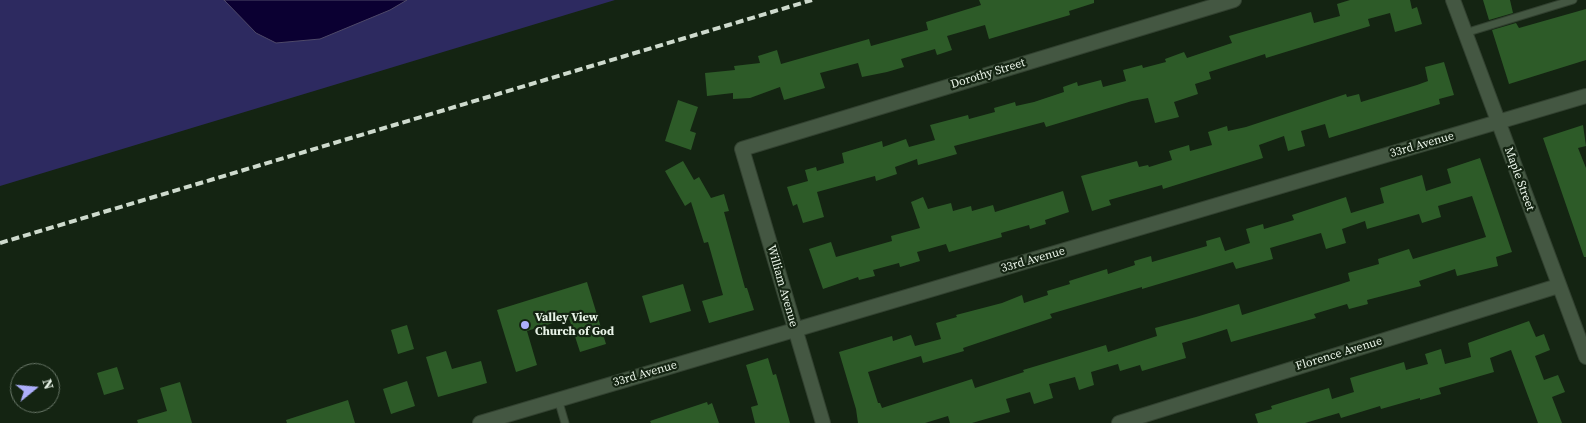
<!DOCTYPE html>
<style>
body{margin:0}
#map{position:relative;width:1586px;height:423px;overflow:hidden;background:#142412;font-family:"Source Serif 4",serif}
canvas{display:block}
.north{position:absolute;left:10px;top:363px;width:50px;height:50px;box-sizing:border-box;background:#142412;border:1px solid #697768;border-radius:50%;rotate:73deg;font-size:14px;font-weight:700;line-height:20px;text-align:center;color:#e9f4e8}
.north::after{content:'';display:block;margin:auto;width:18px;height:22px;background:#adaffb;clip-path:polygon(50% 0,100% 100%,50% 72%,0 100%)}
</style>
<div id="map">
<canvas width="1586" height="423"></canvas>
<div class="north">N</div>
</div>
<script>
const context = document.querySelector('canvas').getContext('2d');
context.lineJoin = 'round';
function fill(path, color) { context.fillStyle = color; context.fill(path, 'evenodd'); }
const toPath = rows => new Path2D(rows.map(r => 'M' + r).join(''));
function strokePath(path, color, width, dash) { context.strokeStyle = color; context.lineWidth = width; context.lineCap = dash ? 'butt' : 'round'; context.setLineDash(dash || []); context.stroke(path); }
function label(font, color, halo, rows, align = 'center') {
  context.font = font + ' "Source Serif 4",serif'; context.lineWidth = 4.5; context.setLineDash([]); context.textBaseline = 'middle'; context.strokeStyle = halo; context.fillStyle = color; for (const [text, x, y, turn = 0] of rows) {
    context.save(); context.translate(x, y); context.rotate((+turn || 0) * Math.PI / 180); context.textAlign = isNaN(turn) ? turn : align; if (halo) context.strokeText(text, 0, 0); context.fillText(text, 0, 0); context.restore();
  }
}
fill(toPath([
 [0,0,615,0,0,186]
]), '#2d2a60');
const water = toPath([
 [224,0,407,0,390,10,320,39,276,43,256,33,224,0]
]);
fill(water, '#0b0032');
strokePath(water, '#4e4969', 1);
fill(toPath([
 [979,0,1094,0,1094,3,1069,11,1070,15,989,39,985,25,947,36,952,50,937,55,935,49,901,59,904,67,887,72,862,77,858,63,820,73,825,88,784,100,780,87,750,98,733,99,733,93,707,96,705,73,735,70,734,66,760,63,758,56,777,50,781,64,869,39,871,46,928,30,926,22,981,5],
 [1350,0,1410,0,1412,9,1417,7,1422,24,1395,32,1390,13,1368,19,1370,26,1266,58,1265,54,1209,72,1211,79,1195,84,1198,94,1174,102,1179,117,1155,123,1148,98,1132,101,1046,127,1044,122,954,146,957,154,918,165,917,159,895,167,897,174,876,181,875,176,817,192,824,217,803,223,797,204,793,206,787,187,808,181,805,170,816,167,817,171,844,163,842,153,882,141,883,147,906,139,909,147,935,140,930,125,968,115,969,119,995,112,994,108,1015,102,1016,106,1034,102,1064,92,1063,87,1077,82,1078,86,1101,80,1103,87,1126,81,1123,70,1142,65,1143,68,1166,62,1165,59,1184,52,1187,58,1232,43,1229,36,1246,31,1311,12,1314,23,1340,16,1337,4],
 [1483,0,1510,0,1513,13,1489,20],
 [1586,9,1586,60,1509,84,1492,30,1516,23,1519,28],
 [1444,62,1454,95,1439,99,1440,104,1329,138,1325,124,1301,131,1305,146,1288,151,1284,136,1259,145,1263,158,1163,189,1162,185,1109,200,1111,205,1092,211,1081,176,1137,161,1139,167,1148,165,1149,167,1172,160,1169,151,1189,145,1190,151,1212,145,1208,132,1227,126,1228,131,1246,127,1346,94,1347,97,1359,94,1361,102,1417,85,1428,81,1425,67],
 [678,100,698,107,690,131,696,133,691,150,665,141],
 [1583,125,1586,146,1578,148,1586,168,1586,257,1584,257,1543,138],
 [1480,158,1512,252,1496,257,1498,266,1457,276,1455,269,1419,281,1421,286,1367,300,1368,304,1349,309,1347,304,1314,314,1316,318,1231,342,1227,329,1202,337,1182,343,1186,358,1142,371,1140,365,1120,371,1118,364,1091,372,1094,385,1079,390,1075,377,1049,384,1053,398,1034,404,1030,392,1006,399,1010,412,972,423,950,423,948,416,925,423,858,423,856,409,839,352,892,336,893,341,911,335,915,346,941,339,936,323,957,317,956,315,1002,303,1022,295,1024,303,1048,295,1047,291,1070,284,1069,281,1107,269,1108,274,1135,265,1134,261,1151,256,1152,262,1207,246,1206,241,1220,237,1225,251,1250,243,1246,229,1263,224,1264,229,1294,220,1292,215,1346,197,1351,213,1384,203,1380,188,1422,175,1426,191,1451,183,1447,169],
 [1472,196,1486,237,1413,259,1409,249,1378,259,1379,264,1348,273,1350,281,1341,284,1242,315,1239,304,1196,317,1155,328,1157,336,1108,352,1106,345,1023,370,1024,372,975,388,972,379,882,408,880,403,878,403,868,372,921,356,923,363,964,351,963,348,1052,318,1050,314,1142,287,1142,289,1233,262,1236,269,1273,259,1270,248,1321,233,1326,249,1346,243,1342,229,1365,221,1367,229,1419,214,1422,223,1441,217,1438,206],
 [683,161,694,180,699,177,711,198,724,194,729,211,724,212,745,288,747,288,754,310,709,323,702,301,723,295,708,242,704,243,691,202,685,206,665,171],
 [1063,191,1069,212,1045,220,1046,224,1030,229,1029,225,1001,233,1002,237,949,252,946,244,917,252,920,261,900,267,899,263,873,270,875,276,859,280,858,277,823,289,809,249,831,242,836,257,892,241,891,236,920,228,911,202,923,197,928,209,951,203,953,211,971,206,972,211,993,205,995,212],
 [587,282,606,344,580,352,569,318,527,331,537,365,516,372,497,310],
 [683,284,691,311,650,323,642,296],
 [1529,321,1536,337,1544,334,1550,350,1535,356,1544,380,1558,375,1565,392,1552,397,1562,423,1538,423,1511,350,1490,358,1494,372,1439,388,1441,394,1420,400,1420,398,1381,409,1380,406,1341,418,1339,413,1305,423,1258,423,1255,414,1272,409,1271,406,1329,388,1332,399,1354,392,1350,378,1404,362,1406,370,1428,364,1425,354,1441,349,1445,364,1471,357,1468,343],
 [407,325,414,349,398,354,391,330],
 [446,351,452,369,481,361,487,383,438,397,426,357],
 [768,358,773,375,776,374,790,423,755,423,751,407,758,405,746,365],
 [117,367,124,389,104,395,97,373],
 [407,381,415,406,391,414,383,389],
 [180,382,192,423,138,423,137,420,167,411,160,388],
 [348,400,355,423,287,423,286,420],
 [707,402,708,405,712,403,719,423,651,423,650,421]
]), '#2d5b28');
const service = toPath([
 [1465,33,1573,0],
 [558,399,565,423]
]);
const minor = toPath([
 [1453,0,1586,357],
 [480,423,1586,96],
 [823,423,742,149,1234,0],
 [1119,423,1558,286]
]);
strokePath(service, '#324130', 9);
strokePath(minor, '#324130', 16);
strokePath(service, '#445742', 7);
strokePath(minor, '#445742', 14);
strokePath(toPath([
 [0,243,812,0]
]), '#cedacd', 4, [8, 4]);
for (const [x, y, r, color] of [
 [525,325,5,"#adaffb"]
]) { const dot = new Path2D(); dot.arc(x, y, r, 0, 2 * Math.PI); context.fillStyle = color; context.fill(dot); strokePath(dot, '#142412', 2); }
label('12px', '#e9f4e8', '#142412', [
 ["Dorothy Street",988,74,-17],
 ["33rd Avenue",1422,145,-16],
 ["Maple Street",1519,179,70],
 ["33rd Avenue",1033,260,-16],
 ["William Avenue",782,286,74],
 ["Florence Avenue",1339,354,-17],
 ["33rd Avenue",645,374,-16]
]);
label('bold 12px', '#e9f4e8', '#142412', [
 ["Valley View",535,318],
 ["Church of God",535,332]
], 'left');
</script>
